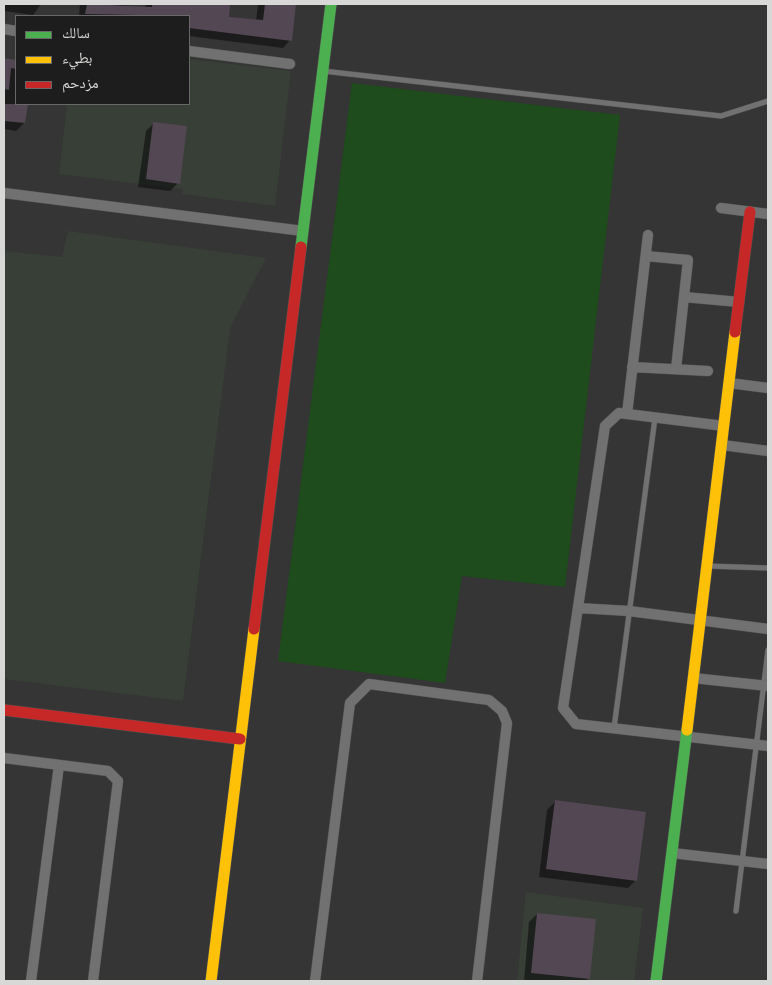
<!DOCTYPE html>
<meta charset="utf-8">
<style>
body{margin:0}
#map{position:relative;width:772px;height:985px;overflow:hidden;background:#343534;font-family:Bitter,"Noto Naskh Arabic",serif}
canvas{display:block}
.frame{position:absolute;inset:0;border:5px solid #d8d9d7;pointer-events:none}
.legend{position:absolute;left:15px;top:15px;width:175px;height:90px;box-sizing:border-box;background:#1c1d1c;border:1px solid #676867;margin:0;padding:6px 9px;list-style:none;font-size:15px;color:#d8d9d7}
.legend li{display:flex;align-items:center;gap:10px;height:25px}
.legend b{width:25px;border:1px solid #676867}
</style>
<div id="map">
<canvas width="772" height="985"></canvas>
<div class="frame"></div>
<ul class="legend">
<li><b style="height:6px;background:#4caf50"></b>سالك</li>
<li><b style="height:6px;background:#ffc107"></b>بطيء</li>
<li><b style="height:6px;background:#c62828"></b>مزدحم</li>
</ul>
</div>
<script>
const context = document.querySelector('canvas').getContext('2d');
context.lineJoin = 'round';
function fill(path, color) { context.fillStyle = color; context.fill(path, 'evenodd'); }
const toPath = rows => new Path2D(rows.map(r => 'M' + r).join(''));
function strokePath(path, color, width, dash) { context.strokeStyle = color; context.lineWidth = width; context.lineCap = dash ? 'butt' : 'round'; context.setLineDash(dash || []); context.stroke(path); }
fill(toPath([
 [189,59,291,71,275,206,182,194,183,189,59,174,67,104,189,104],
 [68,231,266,258,230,328,183,701,4,679,4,251,62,257],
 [526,892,643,908,634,981,517,981]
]), '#383f37');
fill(toPath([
 [352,83,620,115,565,587,462,576,445,683,278,661]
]), '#1e4c1c');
fill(toPath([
 [4,4,41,4,33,15,4,11],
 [80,4,117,4,145,8,146,4,229,4,227,18,256,21,258,4,295,4,290,40,283,48,189,36,189,16,79,16],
 [4,59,16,61,16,104,26,104,24,123,16,131,4,129],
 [154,123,178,183,170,191,138,187,146,131],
 [555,802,636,880,628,888,539,877,547,810],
 [537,914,589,978,586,981,524,981,529,922]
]), '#0007');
fill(toPath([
 [87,4,152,7,152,4,230,4,229,17,263,20,265,4,296,4,292,41,189,28,189,16,85,14],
 [4,58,16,60,16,69,11,68,9,90,4,89],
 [4,104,28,104,25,123,4,121],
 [153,122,187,126,180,184,146,179],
 [555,800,646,812,637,881,546,869],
 [537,913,596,919,590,979,531,973]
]), '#524752');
const lane = toPath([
 [323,71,721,116,768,101],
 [707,566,768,568],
 [614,728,655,418],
 [736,911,768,650]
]);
const street = toPath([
 [4,29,16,31],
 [189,51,290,64],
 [4,193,303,231],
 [721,208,768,214],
 [646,256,688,260,676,369],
 [684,297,739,302],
 [632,367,708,371],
 [729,383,768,388],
 [627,414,648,235],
 [724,426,619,413,605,426,563,708,576,724,768,746],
 [722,445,768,451],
 [578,608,629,611,768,629],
 [693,678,768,686],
 [4,758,108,771,118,781,93,981],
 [672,853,768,864],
 [31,981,59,765],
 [315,981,350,703,369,684,489,700,502,711,507,723,477,981]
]);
const fast = toPath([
 [301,247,331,4],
 [656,981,687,730]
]);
const slow = toPath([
 [687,730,735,332],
 [211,981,254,629]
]);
const jam = toPath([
 [735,332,750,212],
 [254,629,301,247],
 [4,710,240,739]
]);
strokePath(lane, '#515251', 6);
strokePath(street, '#515251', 11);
strokePath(fast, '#515251', 12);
strokePath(slow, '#515251', 12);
strokePath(jam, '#515251', 12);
strokePath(lane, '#707170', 5);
strokePath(street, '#707170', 10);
strokePath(fast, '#4caf50', 11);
strokePath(slow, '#ffc107', 11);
strokePath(jam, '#c62828', 11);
</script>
